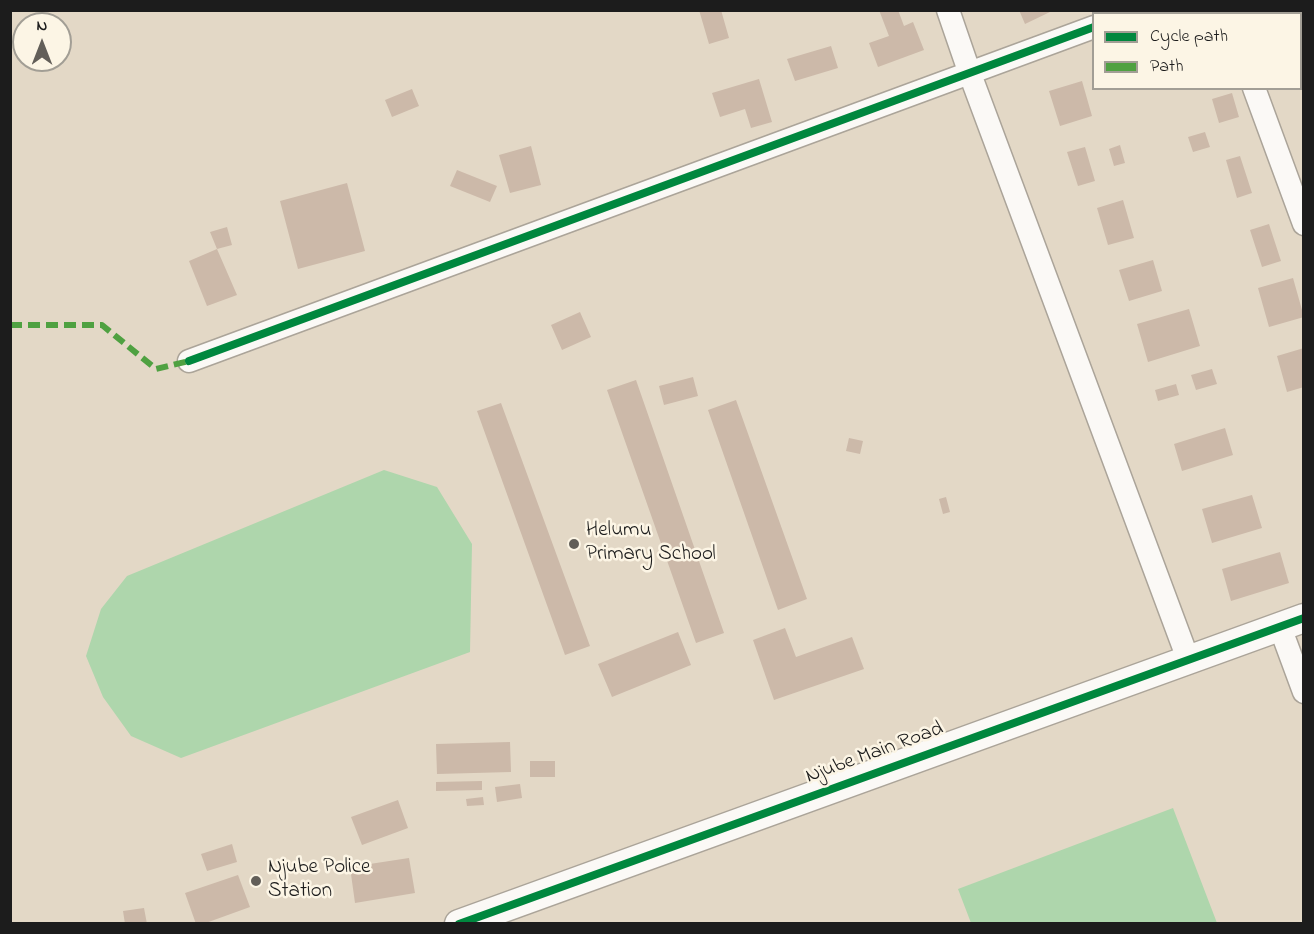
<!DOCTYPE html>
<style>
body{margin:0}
#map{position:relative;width:1314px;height:934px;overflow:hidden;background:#e3d8c6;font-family:"Indie Flower",sans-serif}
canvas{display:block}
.frame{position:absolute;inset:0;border:12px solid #1c1c1c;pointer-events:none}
.legend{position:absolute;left:1092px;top:12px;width:210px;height:78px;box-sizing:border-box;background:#fcf5e5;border:2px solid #a29e95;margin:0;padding:8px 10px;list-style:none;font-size:18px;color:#1c1c1c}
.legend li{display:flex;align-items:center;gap:12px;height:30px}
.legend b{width:30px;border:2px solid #a29e95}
.north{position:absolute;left:12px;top:12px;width:60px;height:60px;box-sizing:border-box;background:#fcf5e5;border:2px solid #a29e95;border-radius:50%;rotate:0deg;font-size:16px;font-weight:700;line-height:24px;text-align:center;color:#1c1c1c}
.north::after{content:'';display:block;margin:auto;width:21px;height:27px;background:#625e58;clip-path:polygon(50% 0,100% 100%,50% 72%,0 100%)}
</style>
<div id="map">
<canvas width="1314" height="934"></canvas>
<div class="frame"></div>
<ul class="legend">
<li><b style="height:8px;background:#00873e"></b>Cycle path</li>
<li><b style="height:8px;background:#4fa141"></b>Path</li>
</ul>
<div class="north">N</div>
</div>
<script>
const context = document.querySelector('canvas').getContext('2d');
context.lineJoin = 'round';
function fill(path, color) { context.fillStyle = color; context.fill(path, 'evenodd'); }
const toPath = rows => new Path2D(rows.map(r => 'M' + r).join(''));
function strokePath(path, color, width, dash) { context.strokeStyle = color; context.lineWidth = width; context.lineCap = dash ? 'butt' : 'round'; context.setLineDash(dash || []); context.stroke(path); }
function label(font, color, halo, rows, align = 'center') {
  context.font = font + ' "Indie Flower",sans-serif'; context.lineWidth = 5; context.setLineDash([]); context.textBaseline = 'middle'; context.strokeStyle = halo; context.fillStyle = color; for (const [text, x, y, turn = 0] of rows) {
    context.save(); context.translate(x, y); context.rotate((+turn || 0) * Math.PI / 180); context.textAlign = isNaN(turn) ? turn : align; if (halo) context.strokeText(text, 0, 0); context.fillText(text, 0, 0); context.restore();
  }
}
fill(toPath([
 [384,470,437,487,472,544,470,652,181,758,131,736,103,697,86,656,101,609,127,576],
 [1173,808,1217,923,971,923,958,889]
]), '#aed6ac');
fill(toPath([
 [699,10,721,10,729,38,709,44],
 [879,10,898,10,904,26,913,22,924,50,878,67,869,43,889,36],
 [1019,10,1049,10,1050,12,1025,24],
 [1277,10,1304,10,1304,46,1300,48,1300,14,1278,14],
 [831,46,838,68,795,81,787,59],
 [759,79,772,122,751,128,745,109,720,117,712,93],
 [1082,81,1092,116,1060,126,1049,91],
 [412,89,419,106,392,117,385,100],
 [1232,93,1239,117,1219,123,1212,99],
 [1205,132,1210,147,1193,152,1188,137],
 [1120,145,1125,163,1114,166,1109,149],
 [531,146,541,185,510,193,499,155],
 [1085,147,1095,181,1078,186,1067,152],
 [1240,156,1252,193,1237,198,1226,160],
 [457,170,497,186,490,202,450,186],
 [347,183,365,251,298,269,280,201],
 [1123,200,1134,238,1108,245,1097,208],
 [1269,224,1281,261,1262,267,1250,230],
 [227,227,232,245,217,249,210,232],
 [217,249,237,295,207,306,189,261],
 [1153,260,1162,291,1129,301,1119,270],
 [1293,278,1304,317,1269,327,1258,288],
 [1189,309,1200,346,1148,362,1137,324],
 [580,312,591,337,562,350,551,325],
 [1304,348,1304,387,1287,392,1277,356],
 [1212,369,1217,384,1196,390,1191,375],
 [693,377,698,396,664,405,659,386],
 [636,380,724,633,696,643,607,390],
 [1176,384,1179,395,1158,401,1155,390],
 [736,400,807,599,778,610,708,410],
 [501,403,590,646,565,655,477,411],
 [1225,428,1233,455,1182,471,1174,444],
 [849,438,863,441,860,454,846,451],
 [1252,495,1262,528,1212,543,1202,509],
 [946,497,950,512,943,514,939,499],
 [1280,552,1289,583,1231,601,1222,569],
 [785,628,796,657,852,637,864,669,774,700,753,640],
 [678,632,691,665,612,697,598,664],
 [510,742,511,772,437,774,436,744],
 [530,761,555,761,555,777,530,777],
 [482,781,482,790,436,791,436,782],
 [520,784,522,798,497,802,495,787],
 [483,797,484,805,467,806,466,799],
 [398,800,408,828,362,845,351,817],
 [232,844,237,862,207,871,201,854],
 [409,858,415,893,355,903,350,867],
 [238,875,250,907,203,924,196,924,185,893],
 [144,908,147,924,125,924,123,911]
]), '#ccb9a9');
const minor = toPath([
 [948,10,970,74,1188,659],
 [1226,10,1227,14],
 [1130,14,1138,10],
 [1254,88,1304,224],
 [189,361,1094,27],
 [1280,627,1304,692]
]);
const tertiary = toPath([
 [459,924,1304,618]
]);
strokePath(minor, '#aba499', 25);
strokePath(tertiary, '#aba499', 31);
strokePath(minor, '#fbf9f6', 22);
strokePath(tertiary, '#fbf9f6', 28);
strokePath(toPath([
 [10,325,102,325,156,369,189,361]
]), '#4fa141', 6, [12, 6]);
strokePath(toPath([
 [189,361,1094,27],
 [459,924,1304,618]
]), '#00873e', 8);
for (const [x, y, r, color] of [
 [574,544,6,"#625e58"],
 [256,881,6,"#625e58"]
]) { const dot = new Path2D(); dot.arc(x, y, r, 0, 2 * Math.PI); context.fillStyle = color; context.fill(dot); strokePath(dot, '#fcf5e5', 2); }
label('21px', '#1c1c1c', '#fcf5e5', [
 ["Helumu",586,532],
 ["Primary School",586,556],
 ["Njube Police",268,869],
 ["Station",268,893]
], 'left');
label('21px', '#1c1c1c', '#fcf5e5', [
 ["Njube Main Road",875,754,-20]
]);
</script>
